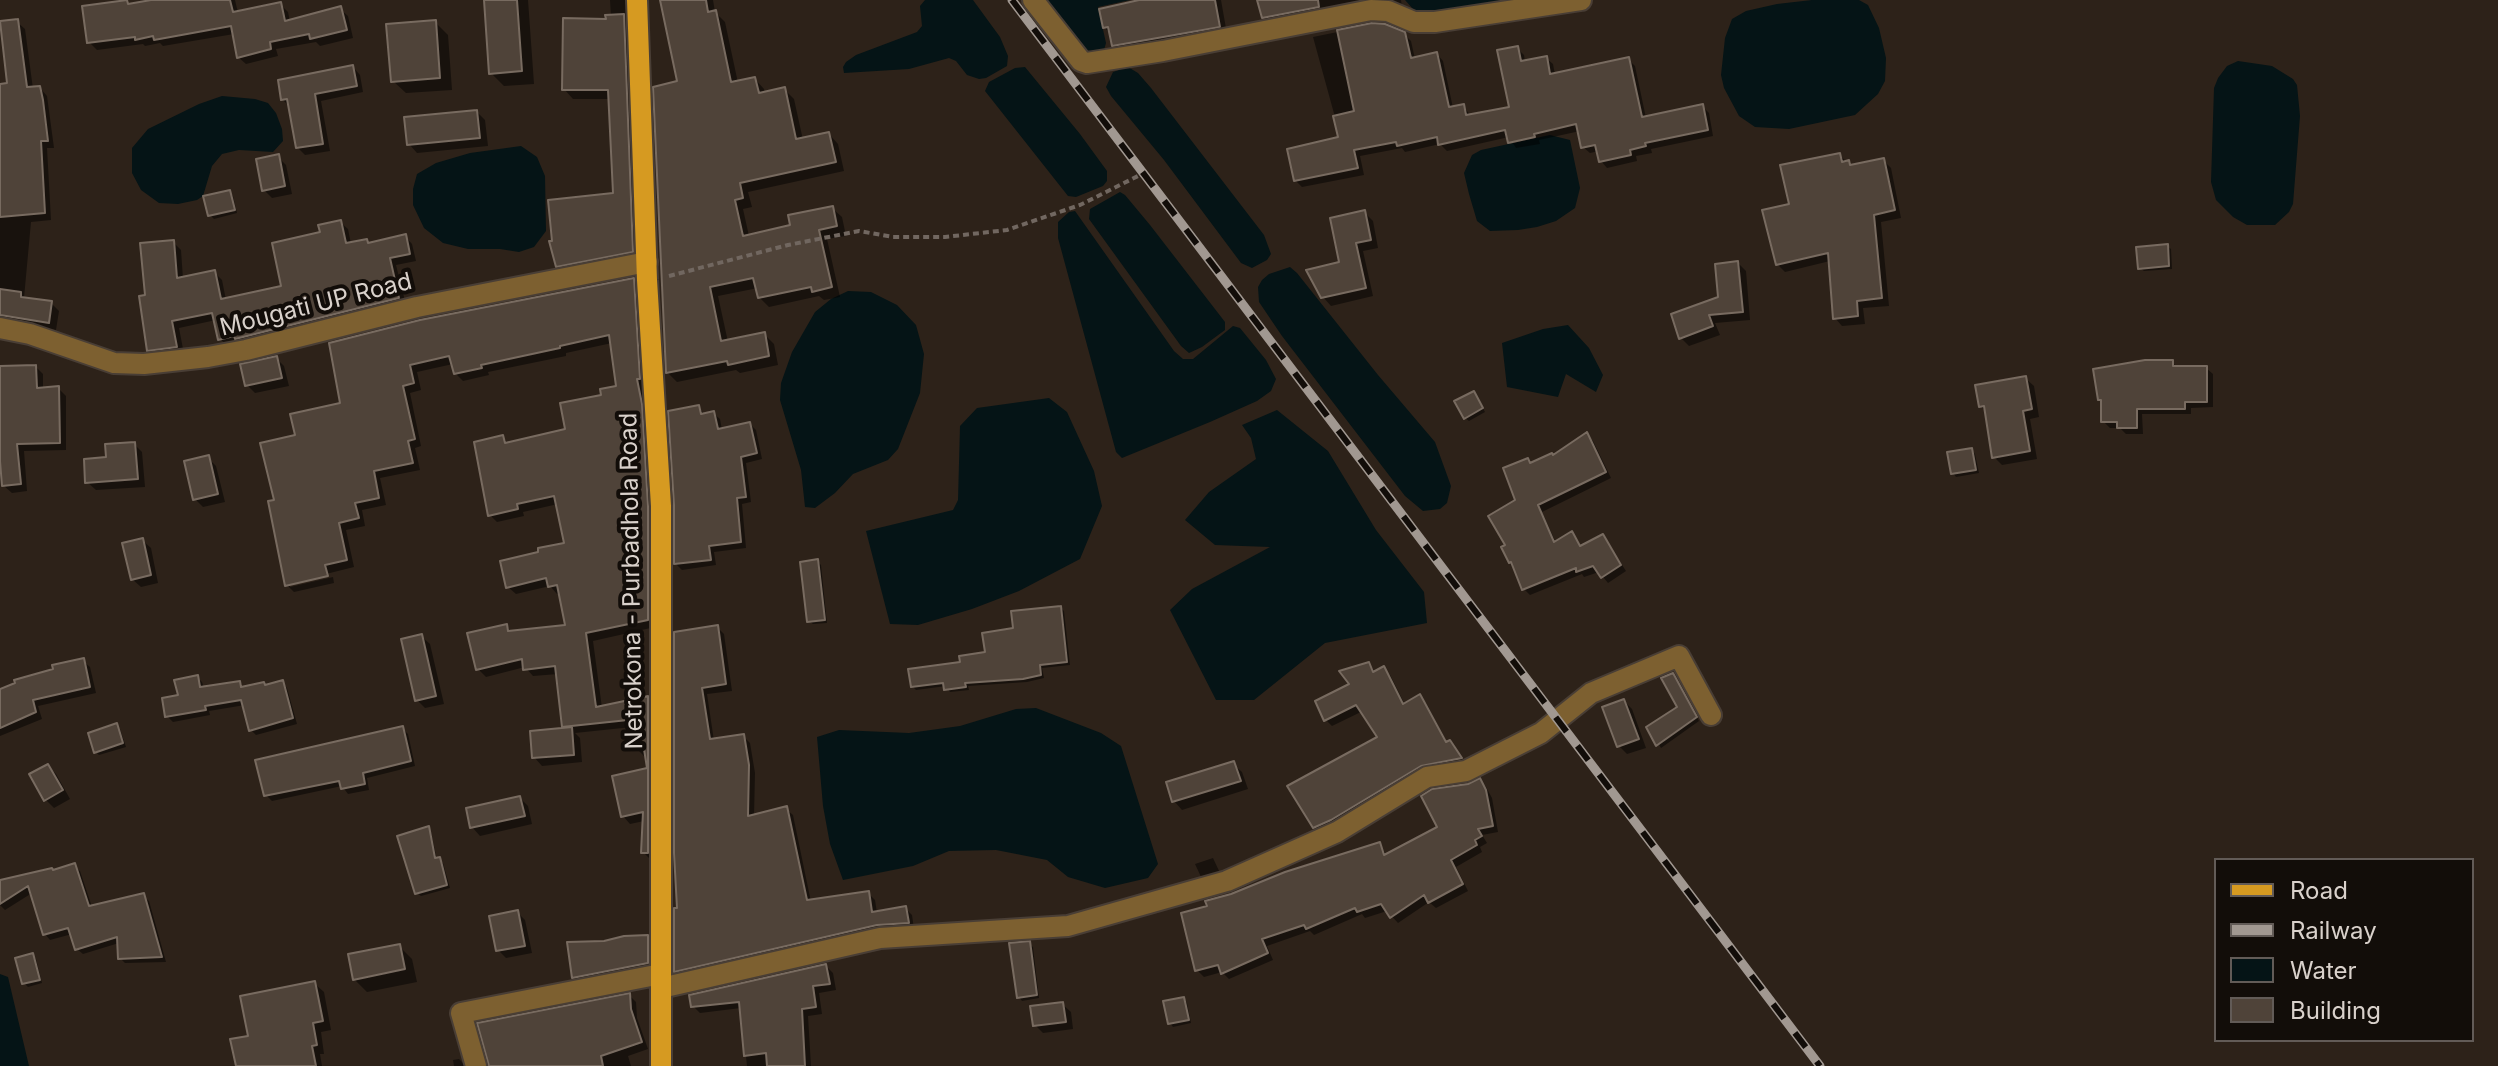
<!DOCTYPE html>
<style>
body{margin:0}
#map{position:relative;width:2498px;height:1066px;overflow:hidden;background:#2d2219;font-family:Inter,sans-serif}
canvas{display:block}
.legend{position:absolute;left:2214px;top:858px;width:260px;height:184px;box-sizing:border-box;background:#120d09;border:2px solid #625b57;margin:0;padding:10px 14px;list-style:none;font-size:24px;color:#d9d1cb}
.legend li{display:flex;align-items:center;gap:16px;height:40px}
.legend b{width:40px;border:2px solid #625b57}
</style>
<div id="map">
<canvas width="2498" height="1066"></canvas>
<ul class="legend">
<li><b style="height:10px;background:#d69a21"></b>Road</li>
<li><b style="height:10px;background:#a19891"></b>Railway</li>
<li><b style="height:22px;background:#051416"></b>Water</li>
<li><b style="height:22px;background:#4f4339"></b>Building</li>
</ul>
</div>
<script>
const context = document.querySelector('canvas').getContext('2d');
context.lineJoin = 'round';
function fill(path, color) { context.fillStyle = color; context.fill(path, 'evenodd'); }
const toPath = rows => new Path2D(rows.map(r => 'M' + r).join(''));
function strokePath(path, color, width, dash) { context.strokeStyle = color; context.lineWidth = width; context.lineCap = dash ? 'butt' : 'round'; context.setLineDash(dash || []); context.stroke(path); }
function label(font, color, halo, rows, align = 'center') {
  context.font = font + ' Inter,sans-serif'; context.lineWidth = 8; context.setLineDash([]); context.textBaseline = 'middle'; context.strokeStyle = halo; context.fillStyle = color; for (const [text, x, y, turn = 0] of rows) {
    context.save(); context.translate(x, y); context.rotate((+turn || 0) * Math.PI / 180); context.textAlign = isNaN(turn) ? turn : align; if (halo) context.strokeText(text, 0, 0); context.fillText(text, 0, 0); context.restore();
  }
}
fill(toPath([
 [925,0,973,0,1000,37,1008,56,1007,66,986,78,979,79,967,75,956,61,949,58,909,69,844,73,843,67,846,62,856,55,917,32,922,26,920,6],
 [1039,0,1130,0,1098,7,1106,43,1104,50,1099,53,1083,49],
 [1405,0,1517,0,1420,12,1413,9],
 [1812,0,1859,0,1868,5,1879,28,1886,58,1885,81,1878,94,1855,115,1789,129,1755,127,1739,116,1724,88,1721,75,1725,38,1732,19,1746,11,1777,4],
 [2238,61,2272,66,2293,79,2297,85,2300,116,2293,204,2289,212,2275,225,2247,225,2233,217,2216,200,2211,182,2214,88,2218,78,2227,66],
 [1025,67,1080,134,1107,171,1107,181,1103,186,1076,197,1068,196,985,91,989,82,1015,68],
 [1128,67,1138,73,1151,88,1264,235,1271,254,1267,260,1252,268,1241,263,1164,160,1111,96,1106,87,1113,72],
 [222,96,255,99,268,103,276,113,282,129,283,141,273,152,239,150,222,154,212,166,203,196,197,200,178,204,159,203,141,190,132,173,132,148,148,129,199,104],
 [1550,135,1570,140,1580,188,1575,208,1556,221,1537,227,1518,230,1490,231,1477,221,1469,194,1464,173,1472,155,1481,150],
 [521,146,537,157,545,176,546,231,534,247,519,252,500,249,468,249,443,243,424,228,413,205,413,189,417,174,436,163,470,153],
 [1120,192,1125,195,1150,225,1225,322,1225,330,1202,347,1189,353,1181,346,1089,219,1090,209],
 [1075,211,1174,351,1183,359,1193,359,1233,326,1240,328,1266,360,1276,379,1271,391,1257,401,1210,422,1122,458,1116,452,1058,238,1058,222,1069,212],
 [1290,267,1297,273,1378,375,1435,442,1451,486,1447,503,1440,509,1423,511,1405,496,1282,336,1259,302,1258,287,1262,280,1269,274],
 [848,291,871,292,897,305,916,325,924,354,920,393,898,449,888,460,853,474,835,493,815,508,805,507,801,470,780,400,781,383,792,352,815,312,831,299],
 [1568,325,1589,348,1603,375,1596,392,1566,374,1558,397,1507,387,1502,343,1543,329],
 [1049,398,1067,412,1094,471,1102,506,1080,559,1019,591,972,609,918,625,890,624,866,531,953,510,958,500,960,426,977,408],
 [1277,410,1328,451,1376,530,1424,592,1427,623,1325,643,1254,700,1216,700,1170,610,1192,589,1270,547,1215,545,1185,520,1209,492,1256,459,1251,438,1242,425],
 [1036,708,1101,733,1121,746,1158,864,1148,878,1105,888,1068,877,1047,860,996,850,949,851,913,866,843,880,830,844,823,806,817,737,839,730,909,733,960,726,1016,709],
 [0,974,8,977,29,1066,0,1066]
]), '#051416');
fill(toPath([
 [163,0,235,0,238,13,281,5,288,12,290,22,340,9,348,16,353,38,320,46,316,42,276,49,278,56,246,64,238,57,234,34,163,46,160,43,145,46,143,44,97,50,89,42,130,6],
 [486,0,528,0,534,84,504,86,491,73],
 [610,0,638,0,642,261,568,275,558,266,615,195,610,99,573,99,564,89,611,17],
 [662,0,713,0,715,12,725,22,738,83,755,79,764,89,765,94,785,90,794,99,803,140,829,134,838,144,844,171,748,192,752,207,743,209,749,236,792,226,832,208,842,217,846,236,827,239,840,297,824,300,819,296,769,307,759,297,758,288,718,296,728,342,764,334,774,344,778,365,740,373,736,370,677,382,668,373,679,83],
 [1149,0,1221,0,1227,34,1122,53,1114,45,1111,34,1104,27],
 [1259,0,1401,0,1402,7,1272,26,1264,17],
 [17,22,25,29,33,89,40,88,47,96,54,148,47,148,51,220,31,222,24,298,51,303,59,311,56,330,12,322,0,323,0,86,10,85],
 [435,22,448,35,452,90,406,93,393,81],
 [1372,25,1404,34,1411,41,1415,59,1437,54,1443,61,1453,108,1463,106,1471,116,1511,108,1517,48,1524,55,1525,62,1546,58,1553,64,1555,75,1628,59,1635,66,1646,118,1702,106,1709,113,1713,136,1651,149,1652,153,1636,156,1637,161,1607,168,1601,161,1599,151,1590,153,1583,147,1580,131,1539,140,1540,144,1516,148,1509,137,1447,151,1440,144,1405,152,1402,148,1360,156,1364,175,1302,187,1295,180,1341,139,1313,37],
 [353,67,360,75,363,92,321,101,330,151,305,155,297,147,290,107,283,100],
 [477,112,485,120,488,146,417,153,409,144],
 [1839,155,1853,167,1883,160,1891,168,1901,218,1881,222,1889,306,1863,308,1865,324,1842,326,1835,318,1830,261,1785,272,1777,264,1791,206],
 [278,157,286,165,292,194,272,198,264,190],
 [229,192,233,196,237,213,214,219,210,215],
 [1365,213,1373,221,1378,248,1363,251,1373,296,1331,306,1323,297,1341,264],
 [340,222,348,229,351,244,366,241,370,244,405,236,412,244,416,261,396,265,406,305,228,346,220,339,216,320,179,328,184,354,157,357,149,350,148,296,173,242,181,250,183,279,214,272,222,280,226,300,283,287,322,234],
 [2167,246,2171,249,2172,269,2144,271,2140,268],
 [1738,263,1746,271,1750,320,1715,323,1720,335,1689,346,1681,338,1720,298],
 [633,280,641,287,647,386,643,387,648,413,655,627,593,641,602,708,647,698,655,705,655,860,651,860,643,852,644,821,630,824,623,816,615,777,649,770,647,756,645,757,637,749,632,727,575,733,580,738,582,762,542,766,534,757,568,730,564,726,558,674,533,676,525,667,486,677,478,669,506,626,513,633,568,627,560,593,557,594,550,586,516,594,508,587,566,545,558,504,523,512,524,516,497,522,490,515,502,437,509,444,568,430,604,396,618,387,612,343,566,353,566,356,488,372,489,375,463,381,455,373,453,364,417,372,421,390,410,393,421,446,415,448,420,470,380,478,386,505,362,510,365,526,346,530,354,567,290,583,290,587,333,577,334,583,294,592,287,585,276,502,297,437,342,405,335,371],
 [276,358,284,366,289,386,255,393,247,385],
 [2172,362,2178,368,2206,368,2213,374,2213,407,2191,408,2191,414,2142,414,2143,434,2126,434,2120,428,2110,428,2103,421,2103,403,2100,400],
 [36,367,43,374,43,390,58,388,66,396,66,450,24,451,27,491,12,493,4,486,0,459,0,374],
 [2025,378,2034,386,2039,417,2030,419,2037,459,2002,465,1994,457,1986,412,1981,406],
 [1477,397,1485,412,1469,421,1465,418],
 [698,407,705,415,713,413,720,419,722,430,750,424,756,430,762,459,746,463,751,502,742,504,746,548,714,552,716,565,682,570,676,564],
 [1587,435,1593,441,1611,478,1542,512,1556,543,1571,534,1582,548,1603,536,1626,571,1608,583,1599,572,1584,577,1582,574,1530,595,1524,589,1515,567,1510,562,1508,546,1528,460,1532,465,1554,457],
 [134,444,142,452,145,487,96,490,87,482,108,459],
 [1972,450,1975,454,1979,473,1956,477,1953,473],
 [208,458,216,466,225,502,203,507,195,499],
 [142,540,151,548,158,583,141,587,132,579],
 [817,561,821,565,827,623,813,624,809,621],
 [1061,608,1064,611,1070,665,1042,668,1044,678,1027,682,968,686,969,690,950,692,946,686,916,690,912,686,987,653,1016,630],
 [718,628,724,634,732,691,707,694,714,741,743,736,750,743,755,773,754,816,786,809,793,815,811,902,868,893,875,900,877,913,905,908,912,915,914,929,683,977,676,971,679,910,676,634],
 [421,636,430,644,444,704,425,708,417,700],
 [83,661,90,667,96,693,38,706,42,719,0,736,0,691],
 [1369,664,1376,673,1383,669,1390,675,1405,705,1420,696,1426,703,1448,744,1456,749,1466,765,1322,834,1315,827,1380,737,1363,711,1332,726,1326,720],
 [1673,675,1699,721,1661,748,1649,728,1680,708],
 [197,677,202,682,204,688,239,683,245,688,266,687,282,682,287,688,297,724,256,735,251,730,245,705,209,711,210,715,173,722,167,716],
 [1624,701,1632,709,1646,748,1627,754,1619,746],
 [116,726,120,729,126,747,99,755,96,752],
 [402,728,408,734,415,766,367,778,369,790,348,794,342,786,272,801,266,795],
 [1233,764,1242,772,1248,789,1182,810,1174,801],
 [48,766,56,774,70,799,54,808,46,800],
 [1480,781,1486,787,1492,798,1498,832,1482,835,1487,843,1480,847,1482,852,1456,867,1468,891,1436,908,1429,902,1398,923,1387,911,1365,918,1362,914,1314,935,1310,931,1267,946,1273,960,1229,979,1222,972,1204,977,1197,970,1210,907,1379,844,1387,856,1440,828,1469,786],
 [520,798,528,806,532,824,480,836,472,827],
 [428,828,431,832,437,860,443,863,450,888,421,896,417,893],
 [1213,858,1220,873,1202,879,1195,864],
 [74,866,80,871,92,907,143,896,149,901,166,962,125,963,120,958,119,943,83,954,77,949,72,934,50,940,45,934,32,893,5,910,0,905,0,882],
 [517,912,525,920,532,953,506,958,498,950],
 [647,937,653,942,653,969,580,983,574,977,604,943],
 [1029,944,1033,947,1039,998,1022,1001,1019,997],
 [399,946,412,959,417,982,367,992,354,979],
 [32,955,36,959,42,983,28,987,24,983],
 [826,966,833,973,836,990,819,993,822,1014,808,1016,811,1066,747,1066,741,1008,700,1013,693,1006],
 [315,984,324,992,331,1030,321,1032,324,1054,320,1054,322,1066,238,1066,250,1038],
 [629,995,636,1002,637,1018,648,1049,628,1056,631,1066,491,1066],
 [1184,999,1187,1003,1191,1023,1173,1027,1170,1023],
 [1062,1004,1071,1012,1073,1029,1043,1033,1035,1025],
 [459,1059,466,1066,454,1066,453,1060]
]), '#0007');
const building = toPath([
 [127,0,128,4,151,0,230,0,233,12,281,2,285,21,341,6,347,30,310,39,309,34,270,42,271,49,237,58,231,26,154,40,153,36,135,40,135,37,87,43,82,6,127,0],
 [484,0,517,0,522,71,489,74,484,0],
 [660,0,706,0,708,12,716,10,731,82,755,77,759,93,785,87,796,139,829,132,836,162,740,183,743,198,735,200,743,236,790,225,788,215,833,206,837,226,819,230,832,287,812,292,811,287,758,298,753,278,710,287,721,341,765,332,769,356,728,365,727,361,666,373,653,87,677,81,660,0],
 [1139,0,1215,0,1220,27,1112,46,1108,27,1103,28,1099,9,1139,0],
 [1257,0,1318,0,1319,7,1262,18,1257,0],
 [624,14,633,252,556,267,549,241,552,241,548,200,613,193,608,90,562,90,563,18,606,19,605,15,624,14],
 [18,19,27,87,40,86,43,100,48,141,41,141,45,213,0,217,0,84,7,83,0,21,18,19],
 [436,20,440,78,391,82,386,24,436,20],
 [1372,23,1385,24,1405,32,1411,58,1437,52,1449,107,1464,104,1466,115,1509,107,1497,50,1518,46,1521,61,1547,56,1550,74,1629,57,1642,117,1703,104,1708,130,1645,143,1646,146,1630,150,1631,155,1599,162,1595,145,1581,148,1576,124,1534,134,1535,137,1508,143,1505,130,1438,145,1437,137,1397,146,1396,142,1354,150,1358,168,1294,181,1287,149,1338,137,1333,116,1354,111,1337,30,1372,23],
 [353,65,357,86,315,94,323,144,296,148,287,99,281,100,278,80,353,65],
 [477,110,480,138,407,145,404,117,477,110],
 [1840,153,1842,162,1849,160,1850,165,1884,158,1895,210,1874,215,1882,298,1857,301,1858,316,1833,319,1828,253,1776,265,1762,210,1789,204,1780,165,1840,153],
 [279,154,285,186,262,191,256,159,279,154],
 [230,190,235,210,208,216,203,196,230,190],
 [1365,210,1371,240,1356,243,1366,288,1321,298,1306,270,1339,262,1330,218,1365,210],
 [341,220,346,243,367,239,368,243,406,234,410,254,390,258,399,298,235,339,234,336,218,340,212,313,172,321,177,347,147,351,139,296,145,295,140,243,174,240,177,278,215,270,221,299,281,286,272,243,320,232,318,225,341,220],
 [2168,244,2169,266,2138,269,2136,247,2168,244],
 [1738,261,1743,312,1709,315,1713,326,1679,339,1671,314,1718,297,1715,264,1738,261],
 [634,278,640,379,637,379,642,404,648,506,648,620,586,633,596,707,648,696,648,853,641,853,643,812,621,817,612,776,647,768,644,749,635,750,628,720,562,727,555,666,523,670,522,659,476,670,467,633,507,624,508,631,565,625,557,585,548,587,546,578,506,588,500,561,538,552,538,548,564,543,554,496,517,504,518,509,488,516,474,442,503,435,505,443,565,429,560,403,601,395,600,389,616,386,609,335,560,346,560,348,481,365,482,368,454,374,449,356,410,365,414,383,403,386,415,439,408,441,413,463,374,471,379,498,355,503,359,518,339,523,347,560,325,565,328,576,285,586,268,501,274,500,260,443,295,435,290,414,340,403,329,343,420,320,634,278],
 [0,289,21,292,21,297,52,301,49,323,0,315,0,289],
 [277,356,282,378,245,386,240,364,277,356],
 [2145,360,2173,360,2173,366,2207,366,2207,402,2185,402,2185,409,2137,409,2137,428,2117,428,2117,422,2101,422,2101,400,2098,400,2093,369,2145,360],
 [36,365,37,388,59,386,60,443,17,444,21,484,2,486,0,461,0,366,36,365],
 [2026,376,2032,409,2023,411,2030,451,1992,458,1984,406,1979,407,1975,385,2026,376],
 [1474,391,1483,408,1464,419,1454,401,1474,391],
 [699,405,701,414,714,411,718,429,750,422,757,453,741,457,746,497,737,498,741,542,709,546,711,560,674,564,674,505,668,411,699,405],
 [1587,432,1606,472,1538,505,1554,542,1572,531,1580,546,1603,534,1621,565,1601,578,1593,566,1576,572,1576,568,1522,590,1511,562,1509,563,1501,547,1505,545,1488,516,1515,500,1503,468,1528,458,1530,463,1552,453,1553,455,1587,432],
 [135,442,138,479,85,483,84,459,106,457,105,444,135,442],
 [1972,448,1976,470,1951,474,1947,452,1972,448],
 [209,455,218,494,193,500,184,461,209,455],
 [143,538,151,575,131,580,122,543,143,538],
 [818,559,825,620,807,622,800,562,818,559],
 [1061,606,1067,662,1040,665,1041,675,1023,679,965,683,966,687,944,690,943,683,911,687,908,669,960,662,959,656,985,652,982,633,1013,628,1011,611,1061,606],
 [718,625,726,684,702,688,710,739,744,734,749,765,748,816,787,806,807,900,869,891,872,912,906,906,909,923,877,925,674,972,674,908,677,908,674,853,674,632,718,625],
 [422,634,436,696,415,701,401,639,422,634],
 [84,658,90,687,33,700,36,712,0,728,0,689,15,683,14,680,53,669,52,665,84,658],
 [1369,662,1373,672,1384,666,1403,704,1420,694,1446,742,1450,740,1462,758,1421,766,1331,820,1313,828,1287,786,1377,737,1356,705,1324,721,1315,701,1349,684,1339,671,1369,662],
 [1673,673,1697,717,1656,746,1646,727,1677,707,1661,678,1673,673],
 [198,675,200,687,240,681,241,687,264,682,265,685,283,680,293,718,249,731,241,700,205,706,206,710,165,717,162,698,178,695,174,680,198,675],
 [1624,699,1639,739,1617,747,1602,707,1624,699],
 [117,723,123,743,94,753,88,733,117,723],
 [403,726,411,761,363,773,365,784,341,789,339,781,264,796,255,760,403,726],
 [572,727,574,755,532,758,530,731,572,727],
 [1234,761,1241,781,1172,802,1166,782,1234,761],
 [48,764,63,790,44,801,29,774,48,764],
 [1480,778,1486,790,1493,826,1478,829,1482,836,1475,840,1477,845,1451,860,1463,884,1428,903,1424,895,1390,918,1381,904,1357,912,1355,908,1306,929,1304,925,1262,939,1268,953,1221,974,1218,965,1195,971,1181,913,1207,906,1205,901,1231,894,1285,872,1380,842,1384,855,1437,827,1421,796,1432,789,1468,784,1480,778],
 [520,796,525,816,470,828,466,808,520,796],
 [429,826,435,858,440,857,447,885,415,894,397,836,429,826],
 [75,863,89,906,144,893,162,957,118,959,117,937,75,950,68,928,43,935,28,886,0,904,0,880,52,868,53,870,75,863],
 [518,910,525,946,496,951,489,916,518,910],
 [648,935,648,963,572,978,567,942,604,941,624,936,648,935],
 [1030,941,1037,995,1017,998,1009,943,1030,941],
 [400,944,405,969,353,980,348,954,400,944],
 [33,953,40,980,22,984,15,958,33,953],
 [826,964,830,984,813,986,816,1007,802,1009,805,1066,767,1066,766,1053,744,1056,739,1002,691,1007,689,995,826,964],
 [315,981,323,1021,313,1023,317,1045,312,1046,316,1066,236,1066,230,1039,248,1036,240,996,315,981],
 [630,993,631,1009,642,1042,601,1056,603,1066,489,1066,477,1023,630,993],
 [1184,997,1189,1020,1168,1024,1163,1001,1184,997],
 [1063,1002,1066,1022,1033,1026,1030,1006,1063,1002]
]);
fill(building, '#4f4339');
strokePath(building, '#786b60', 2);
const minor = toPath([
 [1033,0,1081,61,1087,63,1163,51,1371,10,1388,11,1414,22,1435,22,1581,0],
 [0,328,30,334,114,363,144,364,208,357,246,350,417,307,647,262],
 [661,988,880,938,1068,926,1227,881,1337,832,1427,777,1466,771,1541,733,1591,693,1679,656,1711,715],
 [476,1066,461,1013,661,974]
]);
const major = toPath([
 [637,0,647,280,661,506,661,1066]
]);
strokePath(minor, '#493e35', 24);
strokePath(major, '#493e35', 24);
strokePath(toPath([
 [669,276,788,245,859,231,893,237,945,237,1007,230,1080,205,1144,173]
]), '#716760', 4, [6, 4]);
strokePath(minor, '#7d6030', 20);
strokePath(major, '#d69a21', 20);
const rail = toPath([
 [1012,0,1820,1066]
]);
strokePath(rail, '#a19891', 9);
strokePath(rail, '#120d09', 6, [18]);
label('24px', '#d9d1cb', '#120d09', [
 ["Mougati UP Road",316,305,-14],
 ["Netrokona - Purbadhola Road",632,581,-91]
]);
</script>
